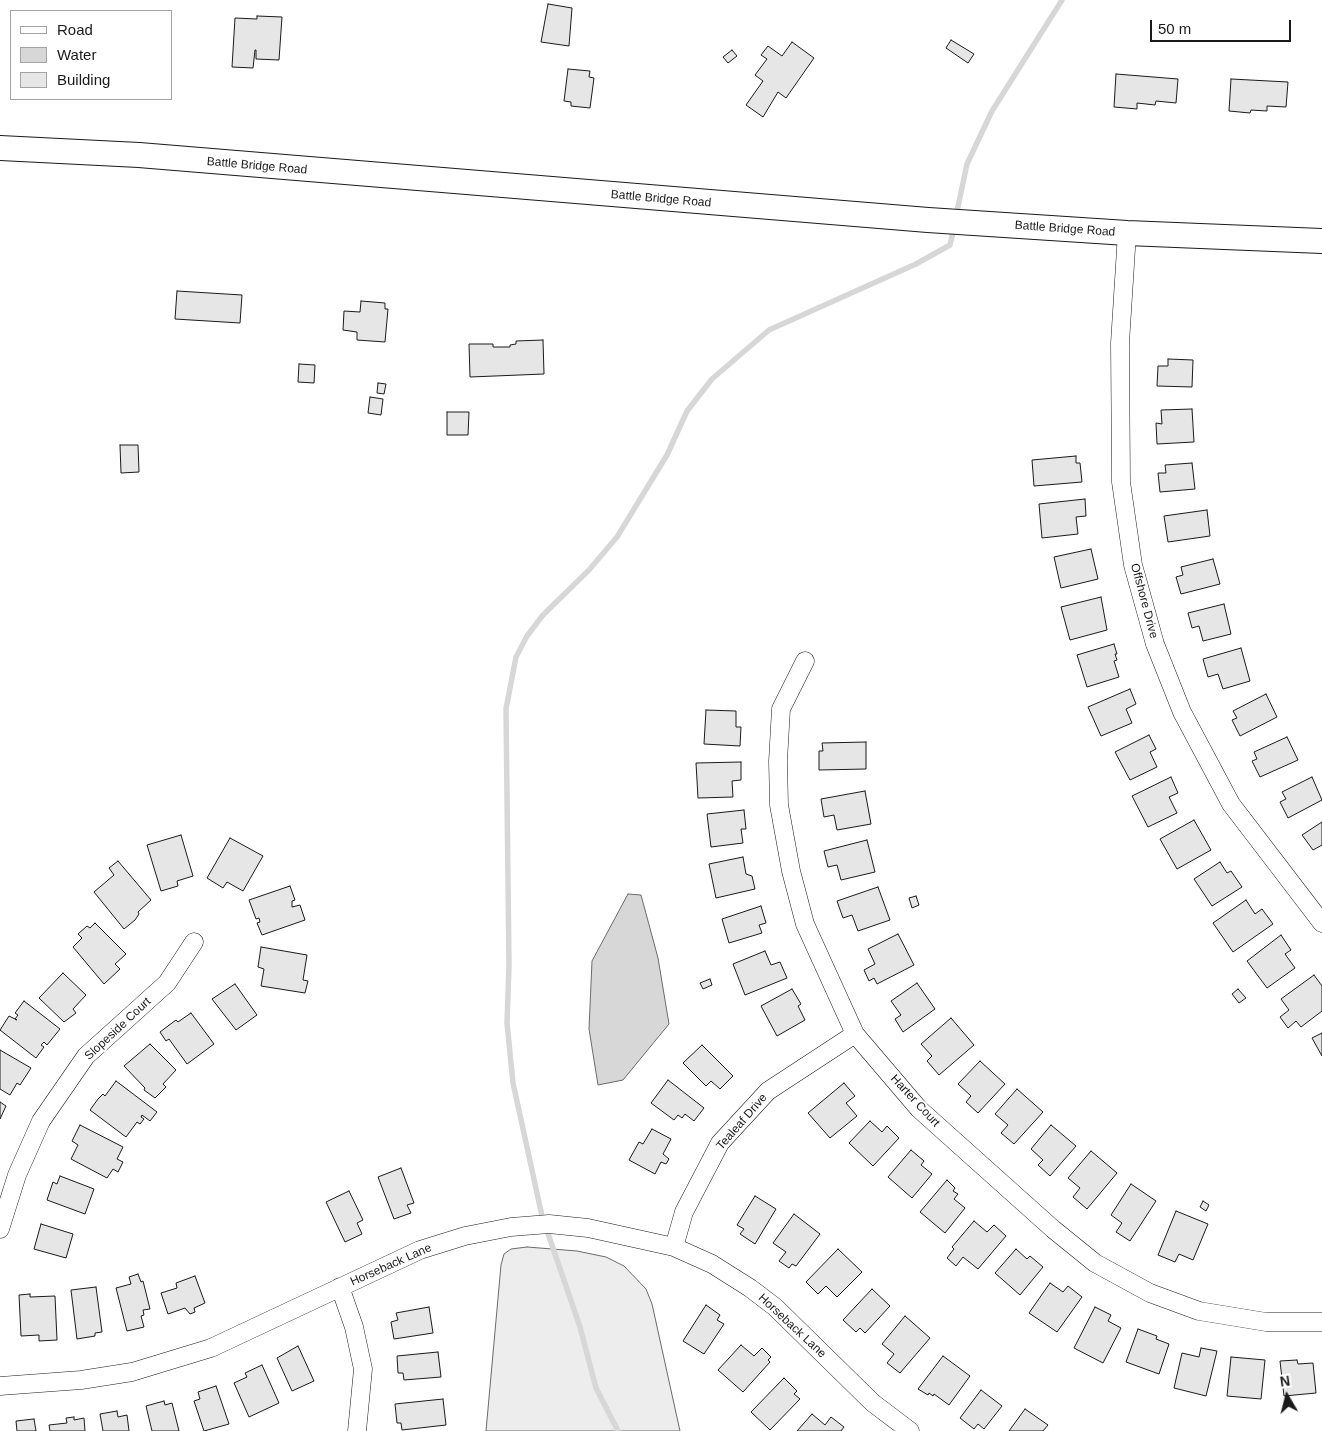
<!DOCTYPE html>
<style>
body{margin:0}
#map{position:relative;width:1322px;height:1431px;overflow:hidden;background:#fff;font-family:Helvetica,sans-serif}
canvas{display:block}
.legend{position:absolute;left:10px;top:10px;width:162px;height:90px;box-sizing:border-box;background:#fff;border:1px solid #a3a3a3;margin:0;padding:6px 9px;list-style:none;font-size:15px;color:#1a1a1a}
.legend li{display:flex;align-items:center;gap:10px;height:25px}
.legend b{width:25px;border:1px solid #a3a3a3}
.north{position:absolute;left:1262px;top:1371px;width:50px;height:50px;-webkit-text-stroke:4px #fff;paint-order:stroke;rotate:352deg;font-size:14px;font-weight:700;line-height:20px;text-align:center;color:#1a1a1a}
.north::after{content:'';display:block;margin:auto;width:18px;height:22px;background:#1a1a1a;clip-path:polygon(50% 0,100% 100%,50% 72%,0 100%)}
.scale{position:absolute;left:1150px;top:20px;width:141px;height:22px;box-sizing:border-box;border:2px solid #1a1a1a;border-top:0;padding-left:6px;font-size:15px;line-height:18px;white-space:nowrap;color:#1a1a1a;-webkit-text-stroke:4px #fff;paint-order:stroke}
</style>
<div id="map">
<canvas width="1322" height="1431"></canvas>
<ul class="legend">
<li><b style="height:6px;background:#fff"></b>Road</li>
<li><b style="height:14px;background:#d7d7d7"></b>Water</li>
<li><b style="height:14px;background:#e6e6e6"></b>Building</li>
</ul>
<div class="north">N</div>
<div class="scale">50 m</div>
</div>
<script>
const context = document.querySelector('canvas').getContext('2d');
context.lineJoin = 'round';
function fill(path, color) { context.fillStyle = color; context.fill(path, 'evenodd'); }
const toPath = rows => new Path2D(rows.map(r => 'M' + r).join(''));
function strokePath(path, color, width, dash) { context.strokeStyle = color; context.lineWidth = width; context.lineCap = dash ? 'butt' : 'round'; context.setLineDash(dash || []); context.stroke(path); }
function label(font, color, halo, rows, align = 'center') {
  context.font = font + ' Helvetica,sans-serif'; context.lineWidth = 4; context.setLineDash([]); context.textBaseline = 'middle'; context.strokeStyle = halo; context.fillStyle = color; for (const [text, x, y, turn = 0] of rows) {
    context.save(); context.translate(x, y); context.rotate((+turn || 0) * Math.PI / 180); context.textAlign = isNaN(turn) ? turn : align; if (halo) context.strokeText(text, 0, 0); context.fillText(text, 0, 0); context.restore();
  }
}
const built = toPath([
 [527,1247,577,1251,606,1257,624,1266,646,1289,652,1304,680,1431,486,1431,501,1265,504,1254,511,1249,527,1247]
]);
fill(built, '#ededed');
strokePath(built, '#6a6a6a', 1);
const water = toPath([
 [628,894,641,895,658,958,669,1024,623,1080,598,1085,589,1029,592,961,628,894]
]);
fill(water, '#d7d7d7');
strokePath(water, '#6a6a6a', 1);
strokePath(toPath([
 [956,216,967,164,992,111,1062,0],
 [618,1431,596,1388,580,1327,542,1216,513,1083,507,1023,509,966,506,709,516,657,527,636,543,615,589,570,617,537,667,455,687,411,712,379,769,330,916,264,950,245,954,228]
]), '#d7d7d7', 5.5);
const building = toPath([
 [548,4,572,8,569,46,541,42,548,4],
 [257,16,282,17,279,60,256,59,256,50,255,50,253,68,232,67,235,18,257,19,257,16],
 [951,40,974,54,968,63,946,48,951,40],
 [792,42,814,58,786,98,778,92,763,117,746,105,763,81,755,75,767,59,761,55,768,46,782,56,792,42],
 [732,50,737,56,728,63,723,57,732,50],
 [568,69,590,71,589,77,594,78,590,108,571,106,571,102,564,101,568,69],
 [1116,74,1178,79,1176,103,1156,101,1155,105,1137,103,1137,109,1114,107,1116,74],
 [1231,79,1288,82,1286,107,1267,106,1267,111,1251,110,1250,113,1229,111,1231,79],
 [177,291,242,295,240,323,175,319,177,291],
 [361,301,385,303,385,309,388,309,385,342,357,340,357,332,343,330,344,311,360,312,361,301],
 [543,340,544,374,470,377,469,344,493,344,493,347,510,347,510,345,516,344,516,341,543,340],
 [1168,359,1193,360,1192,387,1157,386,1158,366,1168,366,1168,359],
 [299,364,315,365,314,383,298,382,299,364],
 [378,383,386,384,384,394,377,393,378,383],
 [370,397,383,399,381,415,368,413,370,397],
 [1192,409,1194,442,1157,444,1156,423,1162,424,1161,410,1192,409],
 [447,412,469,412,468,435,447,435,447,412],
 [120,445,138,445,139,472,121,473,120,445],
 [1076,456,1076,463,1080,463,1082,482,1034,486,1032,460,1076,456],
 [1192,463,1195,489,1160,492,1158,473,1166,473,1165,465,1192,463],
 [1085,499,1086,516,1076,517,1078,534,1042,538,1039,504,1085,499],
 [1207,510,1210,536,1168,542,1164,516,1207,510],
 [1091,549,1098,579,1061,588,1054,557,1091,549],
 [1213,559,1220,584,1181,594,1176,577,1183,575,1181,567,1213,559],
 [1101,597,1107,630,1070,640,1061,607,1101,597],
 [1224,604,1231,634,1203,641,1199,626,1192,628,1188,613,1224,604],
 [1114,644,1117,654,1115,654,1117,660,1114,661,1119,677,1087,687,1077,655,1114,644],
 [1241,648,1250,681,1223,689,1218,674,1208,677,1203,659,1241,648],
 [1130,689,1136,704,1126,709,1132,723,1101,736,1088,707,1130,689],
 [1266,694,1277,717,1240,736,1232,720,1237,718,1233,711,1266,694],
 [706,710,736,711,736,727,741,727,740,746,704,744,706,710],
 [1149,735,1156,749,1150,752,1157,767,1130,780,1115,752,1149,735],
 [1287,737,1298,760,1260,777,1252,761,1257,759,1254,752,1287,737],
 [866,742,866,769,819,770,819,751,823,751,822,743,866,742],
 [741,762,741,780,732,781,733,797,698,798,696,763,741,762],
 [1171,777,1178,793,1169,797,1177,813,1148,827,1132,796,1171,777],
 [1312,777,1322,800,1288,818,1280,802,1286,799,1282,792,1312,777],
 [865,791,871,824,837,830,834,815,824,817,821,799,865,791],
 [744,810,746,829,741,829,743,843,711,847,707,814,744,810],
 [1194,820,1211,850,1177,869,1160,839,1194,820],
 [1322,822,1322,845,1313,850,1302,835,1322,822],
 [181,835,193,876,177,881,178,886,161,891,147,845,181,835],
 [230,838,263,856,243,891,227,882,223,888,207,878,230,838],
 [867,840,875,872,841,880,837,865,828,867,824,851,867,840],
 [743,857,746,874,752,876,755,889,716,898,709,864,743,857],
 [118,861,151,900,138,912,139,914,135,920,124,929,94,892,114,875,109,868,118,861],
 [1220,862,1227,873,1231,871,1242,887,1212,906,1194,879,1220,862],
 [290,886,295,900,292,901,292,907,300,905,305,920,262,935,257,923,260,922,259,918,256,919,249,900,290,886],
 [878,887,890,920,858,931,852,915,843,918,837,901,878,887],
 [916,896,919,905,912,908,909,898,916,896],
 [1246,900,1255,914,1262,909,1273,924,1233,952,1213,923,1246,900],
 [761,906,766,923,759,925,762,933,729,943,722,919,761,906],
 [95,923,126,954,115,964,120,969,104,984,73,947,82,938,78,934,87,926,90,928,95,923],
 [898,934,914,965,877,984,874,978,869,981,864,970,875,964,868,949,898,934],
 [1281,935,1291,950,1285,954,1295,968,1267,988,1247,961,1281,935],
 [261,947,307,955,303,980,308,981,305,993,261,986,264,969,258,967,261,947],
 [765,951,771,965,780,962,787,978,745,995,733,964,765,951],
 [63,973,86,995,73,1009,76,1013,64,1022,39,998,63,973],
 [1314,975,1322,986,1322,1011,1301,1027,1296,1021,1288,1028,1280,1017,1289,1010,1281,999,1314,975],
 [710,979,712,985,703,989,700,983,710,979],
 [917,983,935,1009,903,1032,895,1019,901,1015,891,1001,917,983],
 [235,984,257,1015,236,1030,212,999,235,984],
 [792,989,801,1004,798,1006,805,1020,777,1036,761,1006,792,989],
 [1238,989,1246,998,1239,1003,1232,994,1238,989],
 [24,1001,60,1029,47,1045,44,1042,41,1045,44,1047,36,1058,0,1030,9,1016,17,1020,15,1019,18,1015,15,1013,24,1001],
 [191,1013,214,1044,187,1064,169,1039,166,1041,160,1032,176,1020,178,1022,191,1013],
 [951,1018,974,1045,939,1075,927,1061,932,1056,921,1044,951,1018],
 [1322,1033,1322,1056,1312,1038,1322,1033],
 [150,1044,176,1070,163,1084,166,1087,155,1098,144,1090,145,1088,124,1066,150,1044],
 [702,1045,733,1076,720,1089,711,1081,706,1086,683,1063,702,1045],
 [0,1050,31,1068,20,1085,17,1083,10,1095,0,1089,0,1050],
 [980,1061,1005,1084,978,1113,966,1102,971,1096,958,1084,980,1061],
 [668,1080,704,1108,694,1121,685,1114,682,1118,678,1115,674,1120,651,1103,668,1080],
 [116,1081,157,1112,150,1121,142,1115,141,1117,144,1119,140,1124,137,1122,126,1137,90,1110,98,1099,103,1094,105,1096,116,1081],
 [844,1083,855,1096,846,1103,857,1116,830,1138,808,1113,844,1083],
 [1017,1089,1043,1112,1014,1144,1001,1133,1008,1125,995,1114,1017,1089],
 [0,1102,6,1106,0,1119,0,1102],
 [870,1121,882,1132,887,1126,899,1138,873,1166,849,1143,870,1121],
 [80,1125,123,1147,117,1159,123,1162,118,1172,113,1169,107,1178,71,1159,78,1145,72,1141,80,1125],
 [1051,1125,1076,1146,1050,1176,1038,1165,1043,1160,1031,1149,1051,1125],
 [652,1129,671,1139,663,1154,669,1159,666,1164,661,1162,655,1174,629,1160,639,1142,643,1144,652,1129],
 [911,1150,924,1161,921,1165,932,1174,912,1198,888,1177,911,1150],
 [1091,1151,1117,1173,1087,1209,1073,1197,1080,1188,1068,1178,1091,1151],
 [401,1168,414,1203,407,1205,411,1213,394,1219,378,1177,401,1168],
 [60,1176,94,1189,85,1214,47,1200,53,1182,57,1184,60,1176],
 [947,1180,955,1188,953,1191,958,1194,954,1199,965,1208,945,1233,920,1212,947,1180],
 [1131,1184,1156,1201,1130,1241,1116,1232,1122,1223,1111,1215,1131,1184],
 [349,1191,363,1220,357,1223,362,1234,345,1242,326,1202,349,1191],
 [755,1196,776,1209,755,1244,740,1234,744,1229,737,1225,755,1196],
 [1203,1201,1209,1205,1206,1211,1200,1207,1203,1201],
 [1176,1211,1208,1224,1193,1260,1179,1254,1175,1262,1158,1255,1176,1211],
 [794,1214,820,1234,796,1266,792,1264,789,1268,779,1261,786,1252,773,1243,794,1214],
 [974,1221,987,1232,994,1225,1006,1236,978,1269,963,1257,956,1266,947,1258,954,1249,952,1247,974,1221],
 [41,1224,73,1234,66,1258,34,1249,41,1224],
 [838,1249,862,1272,837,1297,826,1286,818,1294,806,1282,838,1249],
 [1016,1249,1027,1259,1030,1256,1043,1267,1020,1295,995,1273,1016,1249],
 [138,1274,141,1282,143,1281,150,1309,143,1310,144,1315,141,1316,144,1327,127,1331,116,1288,131,1284,129,1277,138,1274],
 [195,1276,205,1303,194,1308,195,1312,190,1314,185,1308,168,1314,161,1293,177,1288,176,1283,195,1276],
 [1050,1283,1063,1292,1068,1286,1082,1297,1057,1332,1029,1313,1050,1283],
 [96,1287,102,1332,95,1333,95,1336,77,1339,71,1290,96,1287],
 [872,1289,890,1306,865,1333,860,1328,856,1332,843,1320,872,1289],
 [30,1294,30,1297,55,1296,57,1340,39,1341,39,1335,21,1336,19,1295,30,1294],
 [706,1305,720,1315,717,1320,724,1324,704,1354,683,1341,706,1305],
 [429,1307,433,1333,394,1339,391,1322,398,1320,396,1313,429,1307],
 [1095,1307,1111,1315,1108,1321,1121,1328,1103,1363,1074,1348,1095,1307],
 [905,1316,930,1338,900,1373,887,1363,894,1354,882,1344,905,1316],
 [1138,1329,1157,1336,1156,1339,1169,1344,1159,1374,1126,1362,1138,1329],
 [741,1345,754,1356,762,1348,771,1357,768,1360,770,1362,743,1392,718,1370,741,1345],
 [298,1346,314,1381,292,1391,277,1358,298,1346],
 [1201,1348,1217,1351,1206,1396,1174,1388,1182,1353,1199,1357,1201,1348],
 [438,1352,441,1377,404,1380,403,1373,398,1373,397,1356,438,1352],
 [943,1356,970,1376,949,1405,934,1394,933,1396,929,1393,928,1395,918,1389,943,1356],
 [1231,1357,1265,1360,1261,1399,1227,1396,1231,1357],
 [1297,1360,1298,1364,1313,1363,1316,1393,1284,1396,1280,1361,1297,1360],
 [262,1365,279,1403,249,1417,234,1383,247,1377,245,1373,262,1365],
 [784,1378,797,1391,794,1394,800,1399,770,1430,751,1412,784,1378],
 [216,1386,229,1424,204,1431,194,1401,200,1399,198,1392,216,1386],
 [981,1390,1002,1406,984,1429,978,1424,974,1429,960,1418,981,1390],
 [443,1399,446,1425,402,1430,401,1423,397,1423,395,1404,443,1399],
 [164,1401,165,1405,172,1403,179,1431,152,1431,146,1406,164,1401],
 [1025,1409,1048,1425,1043,1431,1009,1431,1025,1409],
 [117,1411,118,1417,127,1415,129,1431,103,1431,100,1414,117,1411],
 [812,1414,825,1425,831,1417,844,1427,841,1431,797,1431,812,1414],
 [74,1417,74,1420,84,1418,85,1431,50,1431,49,1425,67,1423,66,1418,74,1417],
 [34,1419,36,1431,17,1431,16,1421,34,1419]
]);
fill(building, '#e6e6e6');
strokePath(building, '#1a1a1a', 1);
const street = toPath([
 [1127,233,1120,343,1121,482,1133,565,1155,644,1182,712,1231,804,1322,923],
 [805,661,781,709,778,761,779,805,791,871,805,924,855,1034,919,1109,1053,1229,1095,1263,1150,1293,1199,1311,1266,1322,1322,1322],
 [0,1229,17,1175,41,1121,86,1056,167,983,194,942],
 [674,1247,684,1212,720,1143,768,1091,855,1034],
 [340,1287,354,1327,363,1369,357,1431],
 [0,1386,81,1380,132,1372,211,1348,420,1250,465,1236,511,1227,549,1224,588,1228,674,1247,712,1264,750,1288,775,1307,873,1403,910,1431]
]);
const secondary = toPath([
 [0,148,139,155,928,220,1127,233,1322,241]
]);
strokePath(street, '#1a1a1a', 19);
strokePath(secondary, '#1a1a1a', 26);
strokePath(street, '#fff', 18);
strokePath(secondary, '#fff', 24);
label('12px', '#1a1a1a', '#fff', [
 ["Battle Bridge Road",257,166,5],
 ["Battle Bridge Road",661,199,5],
 ["Battle Bridge Road",1065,229,4],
 ["Offshore Drive",1144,601,75],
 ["Slopeside Court",118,1029,-43],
 ["Harter Court",915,1101,47],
 ["Tealeaf Drive",742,1122,-49],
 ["Horseback Lane",391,1265,-24],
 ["Horseback Lane",792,1326,43]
]);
</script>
